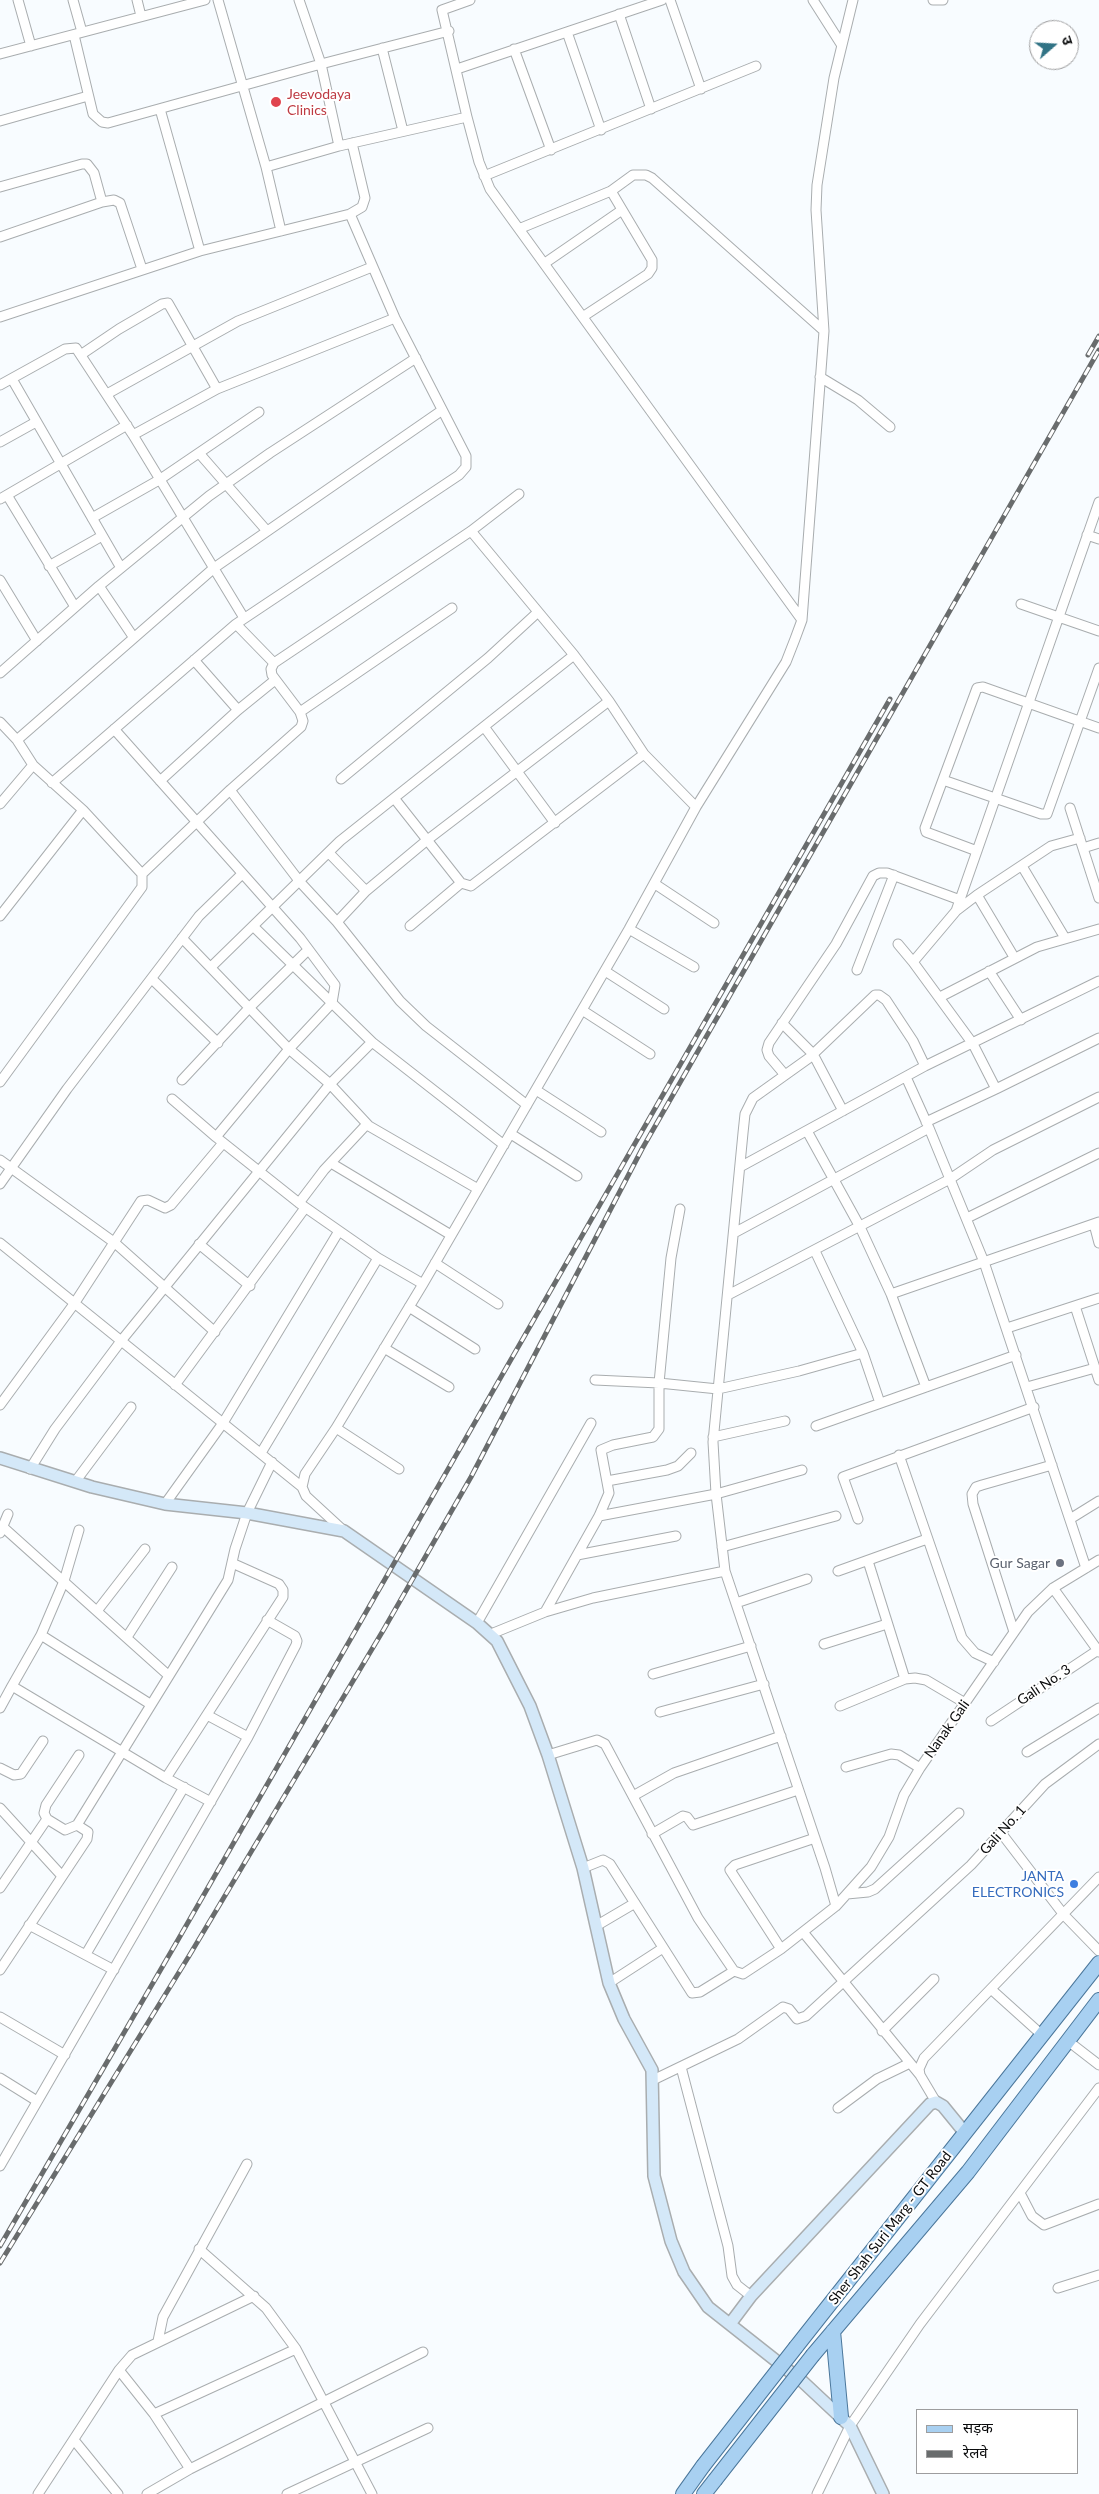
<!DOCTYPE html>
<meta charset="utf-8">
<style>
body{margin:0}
#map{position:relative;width:1099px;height:2494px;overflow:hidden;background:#f8fcff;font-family:Lato,"Noto Sans Devanagari",sans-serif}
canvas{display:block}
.legend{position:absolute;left:916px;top:2409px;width:162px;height:65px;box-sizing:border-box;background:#fff;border:1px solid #9d9d9e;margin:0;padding:6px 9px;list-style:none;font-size:15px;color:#0a0b0c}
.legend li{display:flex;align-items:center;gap:10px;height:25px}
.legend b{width:25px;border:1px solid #9d9d9e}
.north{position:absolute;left:1029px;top:20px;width:50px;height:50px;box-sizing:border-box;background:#fff;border:1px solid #9d9d9e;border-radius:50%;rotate:71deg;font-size:14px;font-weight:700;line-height:20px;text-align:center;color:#0a0b0c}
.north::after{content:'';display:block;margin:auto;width:18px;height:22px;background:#317385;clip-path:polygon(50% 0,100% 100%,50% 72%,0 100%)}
</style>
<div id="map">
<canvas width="1099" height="2494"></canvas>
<ul class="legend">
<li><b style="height:6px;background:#a8d0f1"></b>सड़क</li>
<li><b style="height:6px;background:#696c6d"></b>रेलवे</li>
</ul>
<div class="north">उ</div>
</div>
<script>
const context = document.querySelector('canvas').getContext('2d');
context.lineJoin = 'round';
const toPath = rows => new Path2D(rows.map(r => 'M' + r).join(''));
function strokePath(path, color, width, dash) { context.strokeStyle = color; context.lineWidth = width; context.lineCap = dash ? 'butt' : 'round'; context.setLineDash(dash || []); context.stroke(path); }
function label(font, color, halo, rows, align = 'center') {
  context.font = font + ' Lato,sans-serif'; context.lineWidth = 4; context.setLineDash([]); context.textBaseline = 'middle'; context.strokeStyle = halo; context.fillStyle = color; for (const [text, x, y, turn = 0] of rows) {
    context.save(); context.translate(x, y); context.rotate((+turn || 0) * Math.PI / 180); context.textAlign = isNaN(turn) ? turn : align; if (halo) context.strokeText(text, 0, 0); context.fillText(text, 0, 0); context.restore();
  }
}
const street = toPath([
 [18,0,31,46],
 [73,0,82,32],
 [137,0,141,16],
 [218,0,266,167,339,146,467,117,442,10,470,0],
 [299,0,321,64,339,146],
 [670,0,701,89],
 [813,0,841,44],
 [933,0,943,0],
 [619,14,651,109],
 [567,32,601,130],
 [74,35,93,114,102,122,108,123,321,64,449,31],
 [382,48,403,131],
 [514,49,551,150],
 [0,54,205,0],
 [457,69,662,0],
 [160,109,200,251],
 [467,117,479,162,490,189,802,620],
 [0,121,88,96],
 [266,167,281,231],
 [484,176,756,66],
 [0,187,82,164,87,164,94,173,102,202,0,237],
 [102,202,114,200,120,203,142,269],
 [521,228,611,191,633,175,646,175,652,178,824,331],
 [545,263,622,210],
 [584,316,648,274,652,268,652,260,611,191],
 [0,317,200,251,350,214],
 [82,354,119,329,162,304,168,303,217,389],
 [820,377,858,400,890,427],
 [12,379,121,568],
 [0,385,65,349,76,348,133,435,244,618],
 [107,394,238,321,372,267],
 [133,435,217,389,395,318],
 [0,442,36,422],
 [199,453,267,531],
 [7,495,75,607],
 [0,499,127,425],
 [92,518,159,480,259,412],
 [471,531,574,655,609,701,644,754,696,807],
 [1087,535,1099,539],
 [49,566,102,536],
 [0,580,37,641],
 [99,586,134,638],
 [1021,604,1099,631],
 [236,624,274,663,471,531,519,494],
 [194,660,238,710],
 [274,663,271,669,272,675,300,712,452,608],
 [0,673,99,586,209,496,270,453,416,358],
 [0,722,17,740,33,765,83,810,142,874],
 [485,728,555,823],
 [114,729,300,938,335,985,332,1003,254,927],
 [17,740,214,568,441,411],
 [341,779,488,658,538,612],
 [943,780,1041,814,1047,814,1099,668],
 [160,781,238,710,275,680],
 [52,783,236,624,459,475,466,467,466,456,395,318,350,214,362,207,365,198,352,143],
 [230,790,300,882,337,922,400,1001,426,1026,527,1105],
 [394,798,461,883,471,886,644,754],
 [0,804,33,765],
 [1070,808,1099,898],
 [1083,848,1099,843],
 [977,851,926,832,925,828,977,688,983,687,1099,728],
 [329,853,366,891],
 [1022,866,1065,938],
 [655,884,714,923],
 [977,895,1014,957],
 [956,911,1099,502],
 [0,916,83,810],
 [337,922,366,891,426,841,609,701],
 [410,926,461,883],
 [629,929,694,967],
 [182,938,289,1049,330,1084,369,1126,478,1189],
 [898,944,913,962,956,911,977,895,1051,846,1080,838],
 [913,962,973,1044,996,1089,1099,1038],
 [211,967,340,841,574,655],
 [857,970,894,875],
 [605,971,664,1009],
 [989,971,1021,1020],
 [152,979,218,1043],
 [940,997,1037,947,1099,929],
 [582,1010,650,1054],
 [782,1023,813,1054,843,1111],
 [785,1075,769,1056,767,1050,769,1043,836,944,873,876,879,873,887,873,960,900],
 [182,1080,250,1007,308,950],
 [0,1082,142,887,142,874,230,790,301,727,303,721,300,712],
 [536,1090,601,1132],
 [172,1099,216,1137],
 [926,1122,996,1089],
 [929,1128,984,1262,1086,1568],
 [807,1131,860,1227,891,1294,1099,1222],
 [511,1134,577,1176],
 [0,1160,115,1243,215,1332],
 [331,1163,451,1235],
 [740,1167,925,1066,1099,981],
 [0,1184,67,1089,199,916,241,875],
 [299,1203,324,1170,367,1124],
 [967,1218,1099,1153],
 [1094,1224,1099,1243],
 [734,1233,929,1128,906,1077],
 [0,1243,302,1487,306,1496,344,1531],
 [199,1244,250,1286],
 [378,1258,423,1284],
 [435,1263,498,1304],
 [728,1295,950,1179,993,1150,1099,1097],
 [1075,1306,1099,1380],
 [409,1307,475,1349],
 [1007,1328,1099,1298],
 [384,1348,449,1387],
 [863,1353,880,1403],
 [595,1380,659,1383,718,1389,799,1371,863,1353,815,1251],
 [175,1385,305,1208],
 [926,1387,1016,1355],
 [1027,1387,1095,1368],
 [0,1405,74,1304,141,1201,148,1200,165,1208,171,1205,223,1143],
 [816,1426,926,1387,891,1294],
 [336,1428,399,1469],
 [713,1437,785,1421],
 [261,1453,378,1258,299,1203,216,1137,289,1049,332,1003,372,1042,504,1145],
 [899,1455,962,1638,975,1653,994,1662],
 [30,1469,55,1429,121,1341,330,1084,372,1042],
 [607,1481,667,1470,678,1466,691,1453],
 [75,1482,131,1407],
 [302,1487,305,1474,336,1428,423,1284,629,929,696,807,786,662,795,639,802,620,824,331,816,210,817,185,834,78,853,0],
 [165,1504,223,1423,339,1231],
 [599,1516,716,1494,802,1470],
 [858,1519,843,1477,1034,1407],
 [1070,1519,1099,1501],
 [3,1527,168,1675],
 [0,1533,8,1514],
 [722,1547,836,1516],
 [577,1555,676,1536],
 [868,1561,905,1679],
 [838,1571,927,1539],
 [1053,1588,1099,1652],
 [736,1603,807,1579],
 [97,1611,145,1549],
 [545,1612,599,1516,609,1493,601,1450,613,1445,653,1437,659,1429,659,1383,671,1258,680,1209],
 [477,1623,591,1423],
 [1014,1632,973,1504,972,1494,976,1487,982,1485,1052,1465],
 [491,1634,545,1612,593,1598,725,1571],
 [41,1635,150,1704],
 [127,1637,172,1567],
 [824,1644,887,1624],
 [653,1674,751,1646],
 [12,1686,41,1635,64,1581,79,1530],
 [840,1706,905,1679,915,1678,926,1680,965,1703],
 [0,1708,12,1686,166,1778,211,1802],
 [660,1712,764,1684],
 [207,1715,248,1737],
 [991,1721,1098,1650],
 [1027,1752,1099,1708],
 [548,1755,597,1740,605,1744,698,1918,734,1971,743,1974,781,1949,836,1906,871,1867,889,1837,904,1795,920,1768,1028,1612,1053,1588,1099,1560],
 [846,1767,891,1754,899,1755,920,1768],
 [0,1768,14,1775,21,1774,43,1741],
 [166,1778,283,1597,283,1590,279,1584,232,1563],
 [633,1796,674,1773,781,1736],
 [0,1808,62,1876],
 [77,1825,65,1830,47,1819,44,1813,46,1805,79,1755],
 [652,1834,683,1816,687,1817,693,1825,798,1790],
 [1002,1834,1064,1915,1099,1951],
 [583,1868,603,1860,610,1864,692,1993,700,1992,734,1971],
 [0,1888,47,1819],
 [847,1894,868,1892,875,1889,959,1813],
 [836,1906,825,1868,725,1571,716,1494,713,1442,743,1133,745,1114,753,1098,809,1058,875,995,879,995,886,1000,913,1041,925,1066],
 [29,1925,114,1970],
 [596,1926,635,1903],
 [803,1932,920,2075],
 [781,1949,730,1870,735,1865,815,1838],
 [86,1954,184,1787],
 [0,1970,87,1839,88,1832,77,1825,228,1580,235,1549,247,1513,272,1462],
 [609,1983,663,1948],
 [992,1990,1042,2035],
 [0,2017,65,2055],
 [882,2031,934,1979],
 [1068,2041,1099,2065],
 [681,2067,728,2246,732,2276,737,2285,751,2296],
 [0,2078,37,2101],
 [653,2080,738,2039,783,2007,789,2009,797,2019,806,2016,971,1865,1045,1784,1099,1744],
 [936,2102,920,2075,919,2069,924,2058,1099,1877],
 [838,2108,877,2079,910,2063],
 [0,2166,248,1737,296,1645,297,1641,295,1636,267,1620],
 [1020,2193,1032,2216,1044,2225,1099,2204],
 [199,2249,266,2308,296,2349,372,2494],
 [1058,2288,1099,2275],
 [158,2341,163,2317,247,2164],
 [119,2370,154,2414,190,2469],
 [154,2414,296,2349],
 [74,2440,118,2494],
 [38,2494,119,2370,132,2355,254,2296],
 [147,2494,190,2469,423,2352],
 [287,2494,428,2428],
 [817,2494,850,2426,920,2324,1099,2088]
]);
const secondary = toPath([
 [0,1458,92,1487,165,1504,247,1513,344,1531,477,1623,497,1641,530,1706,548,1755,583,1868,609,1983,624,2019,652,2070,654,2176,671,2241,684,2272,708,2307,803,2382,850,2426,883,2494],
 [730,2324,751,2296,930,2104,936,2102,943,2106,965,2133]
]);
const primary = toPath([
 [833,2331,841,2417],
 [796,2347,1099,1963],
 [813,2355,968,2172,1099,2000],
 [683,2494,703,2466],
 [704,2494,715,2480]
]);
strokePath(street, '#a9adaf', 11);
strokePath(secondary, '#a9adaf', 14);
strokePath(primary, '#4b779b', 16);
strokePath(street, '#fff', 9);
strokePath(secondary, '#d4e8f8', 11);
strokePath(primary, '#a8d0f1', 14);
const rail = toPath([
 [1088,355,1099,336],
 [0,2246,175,1945,890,699],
 [0,2263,189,1956,384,1629,471,1477,642,1149,1099,350]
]);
strokePath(rail, '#696c6d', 5);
strokePath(rail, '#fff', 3, [9]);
const primaryBridge = toPath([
 [703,2466,796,2347],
 [715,2480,813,2355]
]);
strokePath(primaryBridge, '#4b779b', 16, []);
strokePath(primaryBridge, '#a8d0f1', 14);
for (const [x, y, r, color] of [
 [276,102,6,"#e0444e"],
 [1060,1563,5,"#6b7280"],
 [1074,1884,5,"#3f7fe0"]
]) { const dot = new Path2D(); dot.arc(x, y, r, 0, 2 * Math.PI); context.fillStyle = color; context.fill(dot); strokePath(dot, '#fff', 2); }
label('14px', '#be3a42', '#fff', [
 ["Jeevodaya",287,94],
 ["Clinics",287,110]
], 'left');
label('14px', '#5b616d', '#fff', [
 ["Gur Sagar",1050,1563]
], 'right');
label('14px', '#0a0b0c', '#fff', [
 ["Gali No. 3",1044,1685,-34],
 ["Nanak Gali",947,1729,-55],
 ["Gali No. 1",1003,1830,-48],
 ["Sher Shah Suri Marg - GT Road",890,2228,-52]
]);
label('14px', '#366cbe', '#fff', [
 ["JANTA",1064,1876],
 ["ELECTRONICS",1064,1892]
], 'right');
</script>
